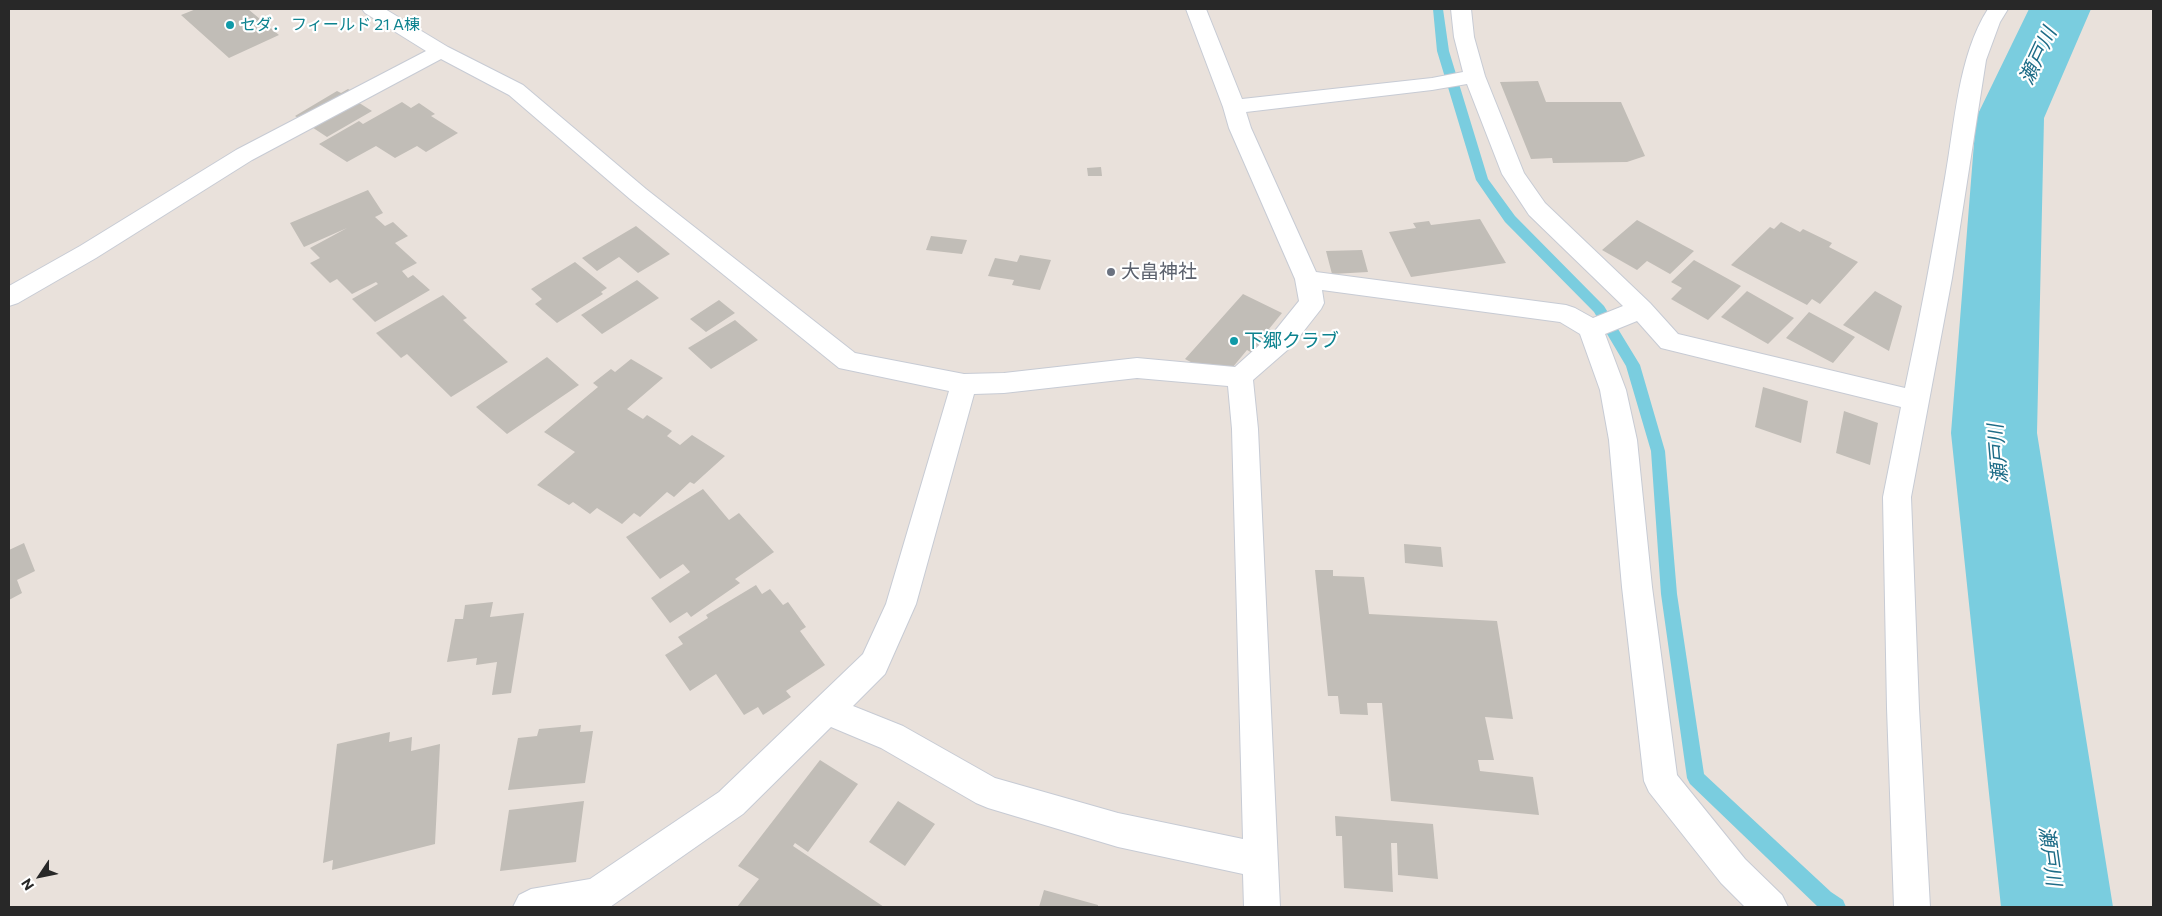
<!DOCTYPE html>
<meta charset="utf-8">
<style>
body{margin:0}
#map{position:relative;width:2162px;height:916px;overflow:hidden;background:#e9e1db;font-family:Commissioner,sans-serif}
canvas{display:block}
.frame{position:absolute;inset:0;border:10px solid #282828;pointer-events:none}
.north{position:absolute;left:15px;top:851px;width:50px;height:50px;-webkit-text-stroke:4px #fff;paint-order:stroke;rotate:236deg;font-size:14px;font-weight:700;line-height:20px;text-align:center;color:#282828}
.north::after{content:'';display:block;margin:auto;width:18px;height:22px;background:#282828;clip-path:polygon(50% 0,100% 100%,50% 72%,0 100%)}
</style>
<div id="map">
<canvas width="2162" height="916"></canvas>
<div class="frame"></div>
<div class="north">N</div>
</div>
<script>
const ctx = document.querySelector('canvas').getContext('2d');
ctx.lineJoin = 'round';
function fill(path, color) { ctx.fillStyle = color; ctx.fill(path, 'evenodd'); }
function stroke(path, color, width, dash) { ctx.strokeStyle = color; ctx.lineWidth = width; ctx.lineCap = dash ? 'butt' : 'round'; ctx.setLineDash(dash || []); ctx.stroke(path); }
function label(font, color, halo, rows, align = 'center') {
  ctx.font = font + ' Commissioner,"Noto Sans JP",sans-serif'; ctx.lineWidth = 4.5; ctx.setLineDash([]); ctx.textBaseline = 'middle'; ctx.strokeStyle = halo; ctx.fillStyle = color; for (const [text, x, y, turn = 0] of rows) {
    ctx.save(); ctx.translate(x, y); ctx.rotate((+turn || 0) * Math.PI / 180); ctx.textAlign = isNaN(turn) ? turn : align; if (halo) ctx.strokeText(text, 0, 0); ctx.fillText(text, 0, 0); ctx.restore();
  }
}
const stream = new Path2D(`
 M1433 9H1443L1449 51 1488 179 1515 216 1604 306 1640 365 1665 451 1677 594 1704 774 1831 892 1843 900 1846 907 1817 906 1690 784 1687 778 1661 594 1651 451 1626 366 1594 312 1505 222 1476 180 1437 51Z`);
const river = new Path2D(`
 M2029 9H2091L2044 118 2037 433 2113 907H2001L1951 433 1976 118Z`);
const building = new Path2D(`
 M196 9H248L279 35 229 58 181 15Z
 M1538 81 1546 102H1621L1645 156 1627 162 1553 163 1552 158 1531 159 1500 82Z
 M348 89 360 96 353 99 372 111 327 137 295 116 337 91 341 93Z
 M402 102 411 108 419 103 435 114 431 116 458 133 426 152 417 146 395 158 376 146 347 162 319 144 359 121 363 124Z
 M1101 167 1102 176H1088L1087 168Z
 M368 190 383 213 375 217 385 226 393 222 408 236 395 243 417 263 402 271 408 278 413 275 430 290 375 322 352 299 378 284 376 282 352 294 337 279 330 283 310 263 320 258 310 248 347 228 304 247 290 223Z
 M1480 219 1506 263 1411 277 1389 232 1416 228 1413 223 1429 221 1431 225Z
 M1637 220 1694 251 1670 274 1647 261 1637 270 1602 250Z
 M1781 222 1800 232 1803 229 1832 243 1829 247 1858 262 1820 304 1812 299 1807 305 1731 265 1770 227 1774 229Z
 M636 226 670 254 638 273 619 257 597 271 582 258Z
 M931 236 967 240 962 254 926 250Z
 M1362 250 1368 272 1332 274 1326 251Z
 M1020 255 1051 260 1040 290 1012 285 1014 280 988 276 995 258 1017 262Z
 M1694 260 1741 286 1708 320 1671 299 1682 288 1671 282Z
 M575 262 607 288 601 292 603 294 557 323 535 304 542 299 531 289Z
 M637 280 659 298 602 334 581 315Z
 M1747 291 1794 318 1768 344 1721 317Z
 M1875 291 1902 306 1889 351 1843 325Z
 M1243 294 1282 313 1269 329 1276 332 1256 355 1247 350 1223 379 1185 359Z
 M443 295 467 318 463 320 508 362 451 397 407 354 401 358 376 333Z
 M719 300 735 313 706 332 690 319Z
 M1809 312 1855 337 1833 363 1786 338Z
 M735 320 758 340 711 369 688 348Z
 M547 357 579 385 507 434 476 407Z
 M631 359 663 378 627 409 643 419 647 415 672 431 667 436 680 445 692 435 725 456 694 484 690 482 674 497 667 492 640 517 634 513 622 524 597 508 590 514 573 502 569 505 537 485 575 452 544 432 598 387 593 383 611 369 615 372Z
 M1763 387 1808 401 1801 443 1755 427Z
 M1844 411 1878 423 1870 465 1836 453Z
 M703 489 729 520 739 513 774 552 735 579 740 583 691 617 687 612 670 623 651 598 690 572 683 564 660 579 626 537Z
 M24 543 35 571 17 580 22 593 9 600V550Z
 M1404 544 1441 547 1443 567 1405 563Z
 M1315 570H1333V576L1364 577 1369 614 1497 621 1513 719 1485 717 1494 760H1478L1480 771 1533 777 1539 815 1391 801 1382 703H1367L1368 715 1340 714 1338 696H1328Z
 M756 585 762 594 770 589 783 605 788 602 806 627 800 631 825 665 786 691 791 697 763 715 758 707 744 715 716 674 690 691 665 655 683 644 678 637 708 618 706 615Z
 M493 602 490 617 524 613 511 693 492 695 497 662 476 665 477 658 447 662 455 619H463L465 605Z
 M581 725 580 732 593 731 585 783 508 790 518 738 537 736 539 729Z
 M390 732 389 742 412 737 411 751 440 744 435 844 332 870 333 860 323 863 337 744Z
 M820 760 858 784 808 852 795 843 793 846 884 907H737L759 879 738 866Z
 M584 801 576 862 500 871 509 810Z
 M898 801 935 824 905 866 869 842Z
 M1335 816 1433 824 1438 879 1398 875 1397 843H1391L1393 892 1344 888 1342 836H1336Z
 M1044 890 1098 905V907H1039Z`);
const minor = new Path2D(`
 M362 9H385L448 47 523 85 646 189 855 353 964 374 1004 373 1137 358 1235 367 1274 332 1299 301 1295 279 1229 128 1223 107 1186 9H1206L1242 99 1432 78 1463 72 1454 37 1451 9H1471L1474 37 1485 76 1524 173 1545 203 1650 303 1678 334 1905 388C1920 318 1933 248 1945 178 1955 123 1958 56 1988 9H2008L2000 22 1986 60 1952 278 1911 497 1919 708 1930 907H1894L1887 708 1883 497 1901 407 1661 348 1637 321 1605 334 1626 390 1637 440 1652 587 1677 775 1745 859 1782 895 1788 907H1745L1721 883 1649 792 1644 781 1622 587 1609 440 1600 390 1580 334 1560 322 1322 290 1324 303 1321 309 1292 346 1253 380 1258 429 1280 907H1244L1243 874 1118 847 988 808 976 803 881 748 831 727 743 814 610 907H513L519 895 531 889 590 879 719 792 863 654 886 604 949 391 839 368 630 199 509 95 441 59 252 160 96 258 18 303 9 306V286L80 246 236 150 426 51 365 13ZM1467 84 1502 174 1529 215 1623 306 1593 318 1575 308 1566 305 1316 272 1251 128 1246 112 1432 90ZM1137 378 1228 386 1232 429 1243 839 1118 813 995 778 903 726 853 706 885 674 916 604 974 394 1004 393Z`);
const markers = [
 [230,25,5,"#0f9aa8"],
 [1111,272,5,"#6b7280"],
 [1234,341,5,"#0f9aa8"]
];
const farCulturenames = [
 ["セダ． フィールド 21 A棟",240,25]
];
const worshipNames = [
 ["大畠神社",1121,272]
];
const cultureNames = [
 ["下郷クラブ",1244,341]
];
const waterNames = [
 ["瀬戸川",2038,56,-65],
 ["瀬戸川",1998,454,-95],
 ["瀬戸川",2050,856,82]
];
fill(stream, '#7acddf');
fill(river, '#7acddf');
fill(building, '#c1bdb7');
stroke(minor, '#c7cbd4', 2);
fill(minor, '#fff');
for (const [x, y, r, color] of markers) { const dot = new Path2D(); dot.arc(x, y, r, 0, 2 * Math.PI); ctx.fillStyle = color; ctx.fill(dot); stroke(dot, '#fff', 2); }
label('16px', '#0d838f', '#fff', farCulturenames, 'left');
label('19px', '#5b616d', '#fff', worshipNames, 'left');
label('19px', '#0d838f', '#fff', cultureNames, 'left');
label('italic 20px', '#1d6c87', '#fff', waterNames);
</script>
